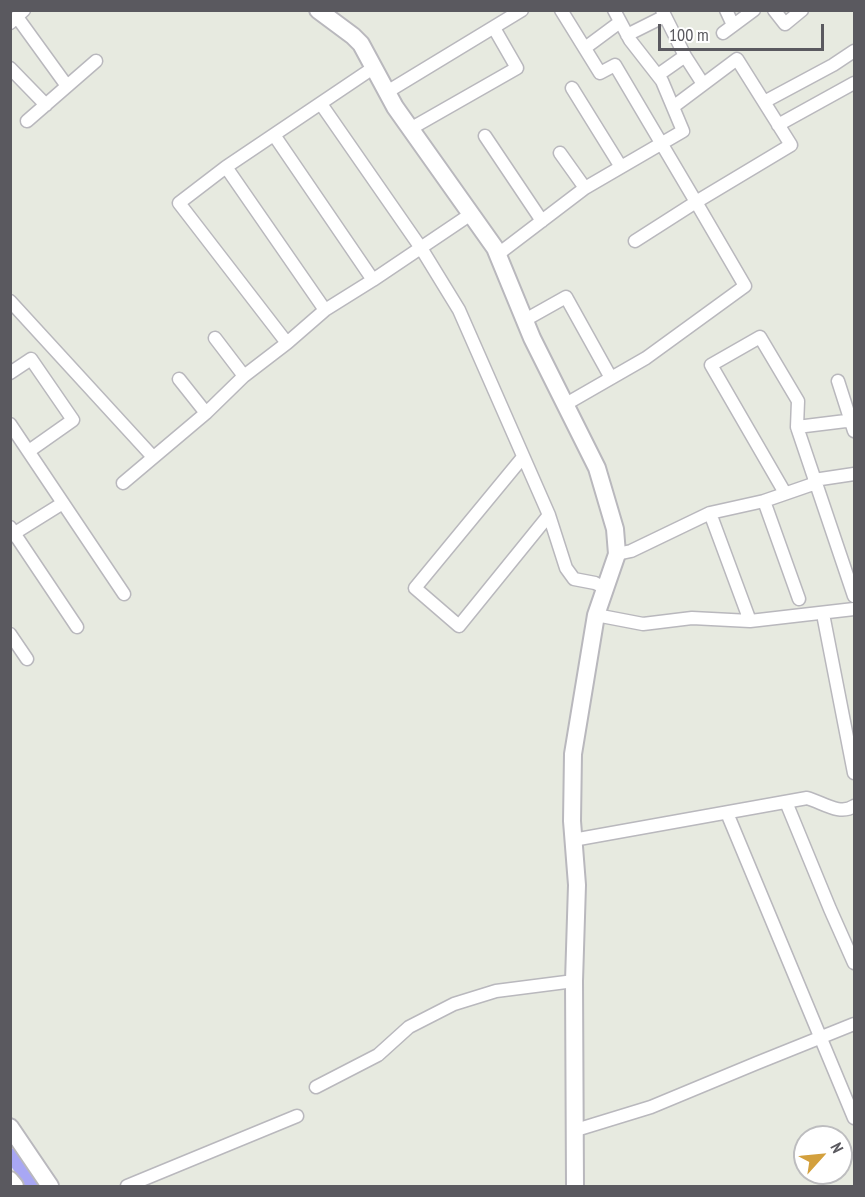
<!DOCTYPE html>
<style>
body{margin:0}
#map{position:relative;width:865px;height:1197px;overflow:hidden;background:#e7eae0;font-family:"PT Sans Narrow",sans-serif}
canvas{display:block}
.frame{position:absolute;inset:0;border:12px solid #5a595f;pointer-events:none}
.north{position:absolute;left:793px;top:1125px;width:60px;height:60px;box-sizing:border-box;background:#fff;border:2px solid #bdbdbf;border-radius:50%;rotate:63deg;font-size:16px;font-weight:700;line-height:24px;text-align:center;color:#5a595f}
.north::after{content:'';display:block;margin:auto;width:21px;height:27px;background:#d3a03d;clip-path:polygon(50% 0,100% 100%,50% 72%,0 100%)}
.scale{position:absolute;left:658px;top:24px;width:166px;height:27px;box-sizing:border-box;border:3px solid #5a595f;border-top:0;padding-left:8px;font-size:18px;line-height:21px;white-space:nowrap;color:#5a595f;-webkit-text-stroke:4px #fff;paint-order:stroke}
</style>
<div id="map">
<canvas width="865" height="1197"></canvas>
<div class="frame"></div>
<div class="north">N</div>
<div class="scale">100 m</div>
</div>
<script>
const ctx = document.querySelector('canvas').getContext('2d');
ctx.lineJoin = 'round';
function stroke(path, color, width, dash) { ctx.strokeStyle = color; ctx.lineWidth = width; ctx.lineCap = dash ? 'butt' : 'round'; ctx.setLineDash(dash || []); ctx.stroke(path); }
const canal = new Path2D(`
 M10 1154 32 1186`);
const minor = new Path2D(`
 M561 10 600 73 615 65 696 202 635 241
 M662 10 685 56
 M726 10 733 25
 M774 10 785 24 802 10
 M17 17 67 86
 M10 23 24 10
 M723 33 754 10
 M627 35 665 16
 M585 48 620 22
 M10 68 46 105
 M373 68 226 167 179 203 287 343 325 310 373 280 471 214
 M658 75 685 56 703 84
 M572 88 621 167
 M387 92 522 10
 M764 102 833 65 854 51
 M321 104 421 248 459 310 549 515 566 568 574 579 595 583 605 588
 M27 121 96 61
 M778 125 854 83
 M410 129 517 68 494 28
 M274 135 373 280
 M485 136 542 221
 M560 153 585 188
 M226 167 325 310
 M497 255 585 188 683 131 662 81 630 40 614 10
 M10 301 153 457
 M525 320 566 297 611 378
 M215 338 244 376
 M10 373 31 359 73 420 29 451
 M179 379 206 413 244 376 287 343
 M838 381 854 431
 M566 404 646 358 745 286 696 202 791 145 737 59 673 107
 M854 420 797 427 854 596
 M10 424 124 594
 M523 457 415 588 459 626 549 515
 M814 480 854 474
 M123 483 206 413
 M785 493 711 365 760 337 798 401 797 427
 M764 501 799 599
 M710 513 750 621
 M10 527 77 627
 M10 536 63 503
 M617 554 631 551 710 513 764 501 816 483
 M823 614 854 773
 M596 615 643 624 692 618 750 621 854 609
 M10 634 27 659
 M786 802 830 909 854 963
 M727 813 854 1118
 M573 840 807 798C822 802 840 816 854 806
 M316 1087 378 1055 409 1027 454 1004 496 991 574 981
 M576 1130 651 1107 757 1063 854 1024
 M127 1186 297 1116`);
const tertiary = new Path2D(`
 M318 10 353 36 361 44 395 107 495 248 532 338 597 468 615 529 617 554 596 615 573 754 572 821 577 885 574 981 575 1186
 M10 1127 50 1186
 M10 1180 15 1186`);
stroke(canal, '#a8a7f4', 12);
stroke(minor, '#b9b8bd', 15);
stroke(tertiary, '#b9b8bd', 20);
stroke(minor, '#fff', 12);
stroke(tertiary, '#fff', 16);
</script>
